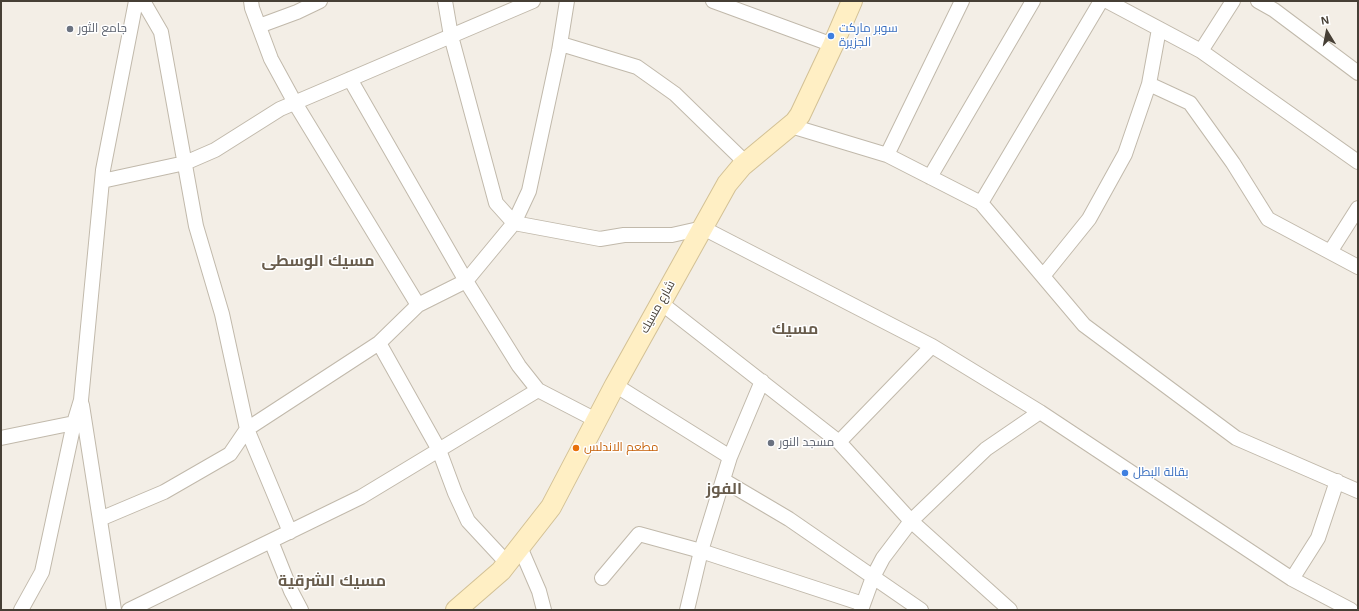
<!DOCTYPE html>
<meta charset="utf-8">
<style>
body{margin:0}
#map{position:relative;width:1359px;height:611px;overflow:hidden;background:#f3eee6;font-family:Arial,sans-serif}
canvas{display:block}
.frame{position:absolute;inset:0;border:2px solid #463f35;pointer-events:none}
.north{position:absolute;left:1307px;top:12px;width:40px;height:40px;-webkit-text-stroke:3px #fff;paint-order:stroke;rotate:350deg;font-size:11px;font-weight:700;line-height:16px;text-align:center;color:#463f35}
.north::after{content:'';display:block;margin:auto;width:14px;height:18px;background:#463f35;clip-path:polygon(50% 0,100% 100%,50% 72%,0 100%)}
</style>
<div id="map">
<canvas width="1359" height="611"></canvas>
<div class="frame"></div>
<div class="north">N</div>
</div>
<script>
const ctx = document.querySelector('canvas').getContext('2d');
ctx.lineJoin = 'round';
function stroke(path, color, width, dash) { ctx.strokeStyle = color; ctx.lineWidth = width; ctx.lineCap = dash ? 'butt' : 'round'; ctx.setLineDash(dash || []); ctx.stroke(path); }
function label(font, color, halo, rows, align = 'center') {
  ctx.font = font + ' Arial,Cairo,sans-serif'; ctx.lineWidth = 3; ctx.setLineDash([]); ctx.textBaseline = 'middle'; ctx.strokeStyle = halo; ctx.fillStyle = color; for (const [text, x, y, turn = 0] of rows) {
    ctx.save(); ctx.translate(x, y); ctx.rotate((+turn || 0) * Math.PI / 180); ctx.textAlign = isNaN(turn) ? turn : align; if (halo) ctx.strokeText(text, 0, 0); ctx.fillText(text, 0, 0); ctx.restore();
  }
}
const street = new Path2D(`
 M143 1 161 32 196 226 222 314 247 429 290 532
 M251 1 252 8 271 59 295 103 418 305
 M445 1 451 36 496 203 514 223 600 239 624 235H672L703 228 932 346 1040 412 1292 579 1351 610
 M713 1 833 45
 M1107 1 1201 51 1358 162
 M1258 1 1274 10 1358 73
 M259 26 297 12 320 1
 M561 44 637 67 675 94 746 163
 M1201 51 1233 1
 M350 79 466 281 519 366 538 390
 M1149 84 1190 103 1233 163 1268 219 1358 267
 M791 126 887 155 981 203 1084 325 1236 438 1358 491
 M887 155 962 1
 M930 177 1033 1
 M102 181 185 163 215 150 280 109 533 1
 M981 203 1101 1
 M1330 252 1358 208
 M1043 276 1089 219 1125 154 1149 84 1159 29
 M661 303 839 442 911 521 1010 610
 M379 343 439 450 455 493 468 521 507 563
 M615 385 730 457
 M82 405 114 610
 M1 438 74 423
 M839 442 932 346
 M723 480 789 519 921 610
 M100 519 164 492 230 454 247 429 379 343 418 305 466 281 514 223 529 191 559 51 567 1
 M271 541 291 591 301 610
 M520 547 539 591 544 610
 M602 578 639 534 701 551 863 604
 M1292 579 1318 538 1337 481
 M21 610 42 572 74 423 81 400 103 170 136 1
 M129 610 361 497 538 390 596 420
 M687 610 701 551 730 457 762 381
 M861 610 873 577 883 558 911 521 986 449 1040 412`);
const secondary = new Path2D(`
 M456 610 501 571 551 507 615 385 727 184 742 166 795 122 800 115 833 45 852 1`);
const markers = [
 [70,29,4,"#6b7280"],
 [831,36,4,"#3f7fe0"],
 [771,443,4,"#6b7280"],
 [576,448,4,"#e8710a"],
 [1125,473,4,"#3f7fe0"]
];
const worshipNames = [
 ["جامع الثور",78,29],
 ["مسجد النور",779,443]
];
const shopNames = [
 ["سوبر ماركت",839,29],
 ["الجزيرة",839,43],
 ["بقالة البطل",1133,473]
];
const streetNames = [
 ["شارع مسيك",658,307,-61]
];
const foodNames = [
 ["مطعم الاندلس",584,448]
];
const districtNames = [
 ["مسيك الوسطى",318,262],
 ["مسيك",795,330],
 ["الفوز",724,490],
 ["مسيك الشرقية",332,582]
];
stroke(street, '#c1b9ab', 16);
stroke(secondary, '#d3c195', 22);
stroke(street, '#fff', 14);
stroke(secondary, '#ffefc4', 20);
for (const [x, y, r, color] of markers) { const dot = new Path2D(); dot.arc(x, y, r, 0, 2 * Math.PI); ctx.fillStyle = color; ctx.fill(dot); stroke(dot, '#fff', 1.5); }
label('12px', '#5b616d', '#fff', worshipNames, 'left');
label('12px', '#366cbe', '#fff', shopNames, 'left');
label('12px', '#463f35', '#fff', streetNames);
label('12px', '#c56008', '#fff', foodNames, 'left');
label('bold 16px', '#685c4c', '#fff', districtNames);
</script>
